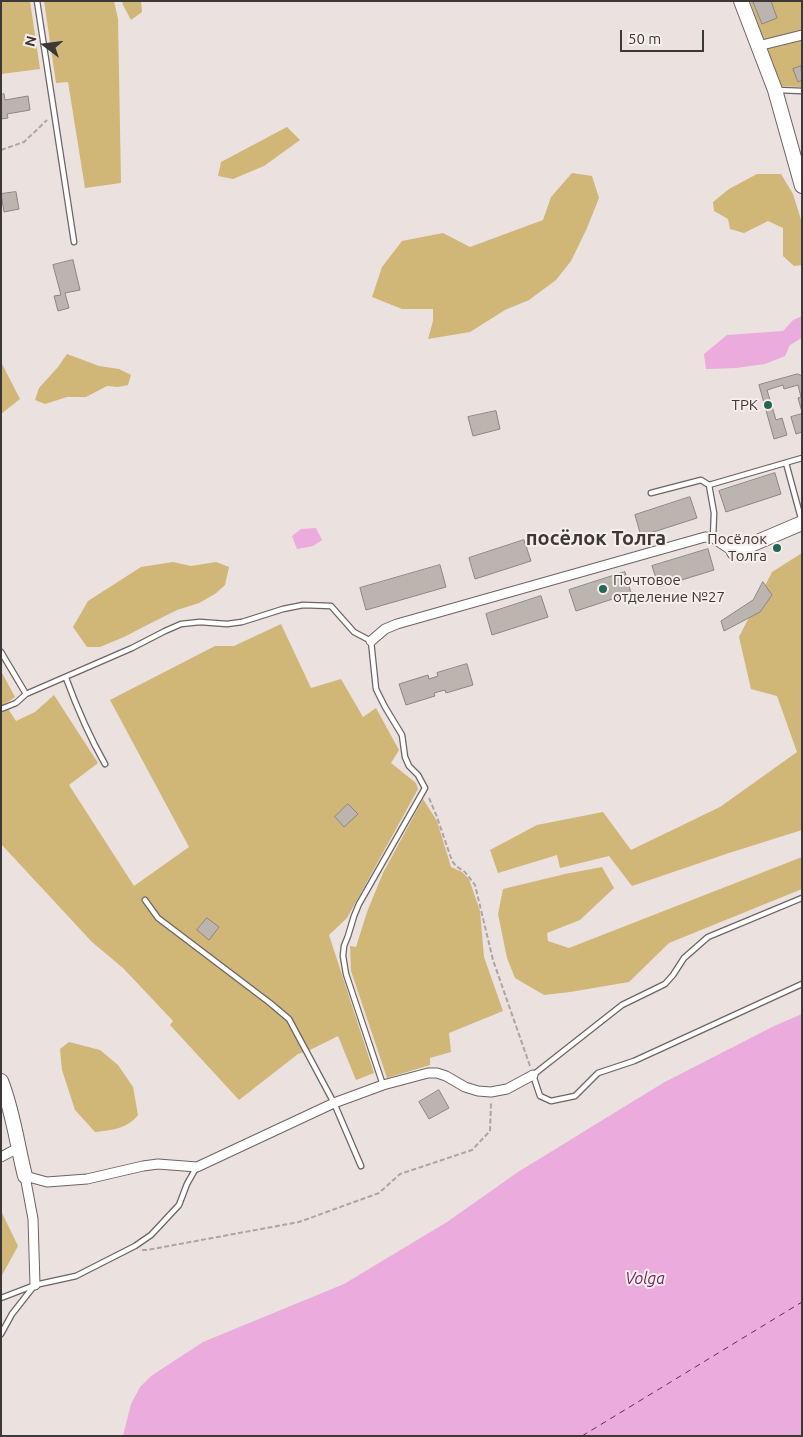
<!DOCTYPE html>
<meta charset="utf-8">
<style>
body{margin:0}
#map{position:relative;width:803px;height:1437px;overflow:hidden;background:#ebe1df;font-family:Ubuntu,sans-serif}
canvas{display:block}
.frame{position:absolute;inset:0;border:2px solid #3c3837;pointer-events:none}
.north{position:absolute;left:20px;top:20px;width:50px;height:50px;-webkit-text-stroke:4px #f8eeec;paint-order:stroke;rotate:285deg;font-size:14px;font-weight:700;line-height:20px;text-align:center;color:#3c3837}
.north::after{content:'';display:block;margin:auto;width:18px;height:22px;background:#3c3837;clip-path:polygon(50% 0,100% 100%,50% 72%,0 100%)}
.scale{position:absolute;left:620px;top:30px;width:84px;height:22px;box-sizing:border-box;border:2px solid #3c3837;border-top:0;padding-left:6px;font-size:15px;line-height:18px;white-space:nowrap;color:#3c3837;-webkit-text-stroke:4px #f8eeec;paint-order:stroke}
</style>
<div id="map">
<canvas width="803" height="1437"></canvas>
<div class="frame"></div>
<div class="north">N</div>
<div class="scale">50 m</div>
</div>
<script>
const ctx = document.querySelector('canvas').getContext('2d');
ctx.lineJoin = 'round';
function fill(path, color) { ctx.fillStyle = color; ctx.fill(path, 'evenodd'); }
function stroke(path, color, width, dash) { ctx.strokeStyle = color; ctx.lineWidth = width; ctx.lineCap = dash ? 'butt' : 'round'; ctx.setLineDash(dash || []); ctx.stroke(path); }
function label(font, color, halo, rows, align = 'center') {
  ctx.font = font + ' Ubuntu,sans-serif'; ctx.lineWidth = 4; ctx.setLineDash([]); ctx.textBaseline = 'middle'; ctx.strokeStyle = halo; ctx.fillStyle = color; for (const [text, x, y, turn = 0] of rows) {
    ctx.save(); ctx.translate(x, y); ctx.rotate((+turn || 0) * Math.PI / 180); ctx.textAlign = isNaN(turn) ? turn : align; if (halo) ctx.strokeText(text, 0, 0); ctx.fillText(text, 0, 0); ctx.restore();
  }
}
const green = new Path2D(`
 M1 1H30L40 69 1 74Z
 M44 1H114L118 19 121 183 85 188 68 82 56 83Z
 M122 1H141L142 12 131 20 123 5Z
 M750 1H802V87L780 86Z
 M287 127 300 140 264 166 233 179 218 176 221 162Z
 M572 173 592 176 599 198 587 228 571 261 556 280 529 300 505 310 470 332 428 339 433 321V309H402L372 297 382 267 402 241 443 233 470 247 543 220 551 197Z
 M757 174H781L793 194 802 223V265L794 266 783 256V228L768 221 744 233 730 229 728 219 714 211 713 202 729 189Z
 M67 354 99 366 119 369 131 375 128 385 118 387 107 386 86 397H67L45 404 35 400 39 388 58 367Z
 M1 362 20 399 1 414Z
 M802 553V830L729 853 632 886 609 856 560 868 557 855 498 873 490 850 537 825 603 812 631 850 720 807 797 752 777 696 751 689 739 637 772 572Z
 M173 562 191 566 216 562 229 567 225 585 215 594 199 603 177 610 155 621 124 637 100 647H87L73 627 88 601 141 567Z
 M281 624 311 688 341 679 363 717 376 708 399 750 391 763 416 783 418 789 347 918 329 935 374 1073 356 1080 338 1036 310 1050 298 1054 239 1100 170 1025 173 1021 123 968 92 942 1 844V671L15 697 5 704 16 721 35 712 54 695 98 763 69 785 134 886 189 847 110 700 215 646H234Z
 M423 799 437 821 451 867 462 872 469 879 480 911 484 957 503 1011 449 1033 451 1052 430 1058V1065L387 1078 351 971 350 946 356 947 367 912 383 873Z
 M802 857V889L669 943 629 982 570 992 544 995 515 978 507 958 498 914 503 889 565 874 602 867 614 888 580 920 547 933 548 941 569 948Z
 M69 1042 100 1050 118 1065 133 1087 138 1115C127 1129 112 1130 95 1132L75 1110 62 1070 60 1049Z
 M1 1211 18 1246 1 1277Z`);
const water = new Path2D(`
 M802 316V338L790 345 785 356 765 364 736 368 706 369 704 354 727 335 783 331 793 320Z
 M316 528 322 540 313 546 297 549 292 536 301 529Z
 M802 1014V1436H123L131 1404 140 1387 151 1376 203 1342 344 1284 447 1222 518 1172 663 1083 774 1026Z`);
const ferry = new Path2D(`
 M582 1436 802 1302`);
const building = new Path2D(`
 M755 1H771L777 18 762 24 753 2Z
 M801 66 802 80 798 82 793 69Z
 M4 94 5 100 28 96 30 110 7 114 8 118 1 119V95Z
 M16 192 19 209 4 212 1 194Z
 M73 260 80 290 65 293 69 308 58 311 54 296 61 295 53 265Z
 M798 374 802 376V412L798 398 801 397 798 385 784 389 783 385 767 390 776 420 782 418 787 435 774 439 759 385Z
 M496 411 500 429 473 436 468 417Z
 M802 414V432L796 434 791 417Z
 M775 473 781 494 726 512 719 491Z
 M690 497 697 518 641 536 635 515Z
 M524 540 531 561 475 579 469 558Z
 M708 549 714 570 659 587 652 566Z
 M440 565 446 587 366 610 360 588Z
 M625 572 631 593 576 611 569 590Z
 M763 582 772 595 760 612 724 631 721 621 753 600Z
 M541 596 548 617 492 635 486 614Z
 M467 664 473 685 446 693 445 690 434 693 435 696 406 705 399 684 428 675 429 679 438 676 437 673Z
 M348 804 358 814 344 827 335 817Z
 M207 918 219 927 209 940 197 930Z
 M439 1090 449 1108 429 1119 419 1102Z`);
const path = new Path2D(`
 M1 150 24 142 47 120
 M429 798 437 817 452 861 456 866 465 872 475 885 493 960 530 1066
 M142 1250H147L299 1222 379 1193 400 1174 472 1150 490 1131 491 1103`);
const lane = new Path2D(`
 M37 1 74 242
 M778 90 802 91
 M786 463 802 522
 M709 485 802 458
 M651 493 701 480 709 485 714 513 713 538
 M1 652 26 694
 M66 678C77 708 89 736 105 764
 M1 709 16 703 26 694 132 648 165 631 181 624 200 622 227 624 242 622 283 609 303 605 331 606 354 632 371 641 376 689 385 707 402 735 405 757 409 766 418 775 425 788 359 904 354 916 348 936 344 946 343 956 346 974 383 1085
 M802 898 708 937 684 958 673 975 665 984 622 1005 533 1075 540 1096 551 1101 575 1096 598 1073 634 1061 802 984
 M145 900 158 918 270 1003 289 1019 334 1103 361 1166
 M1 1298 35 1285 76 1276 135 1246 151 1235 179 1205 187 1184 196 1168
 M1 1334 12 1314 34 1286`);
const street = new Path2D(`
 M758 46 802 35
 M371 641 385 629 397 624 705 537 713 538 734 552
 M1 1157 18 1148
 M35 1285 33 1219 25 1176 47 1182 87 1179 143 1166 158 1164 197 1167 334 1103 383 1085 428 1073H437L446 1076 465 1087 478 1091 491 1092 507 1089 533 1075`);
const secondary = new Path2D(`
 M741 1 775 90 802 186
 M734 552 802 523
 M1 1081C13 1111 17 1144 25 1176`);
const markers = [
 [768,405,5,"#256756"],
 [777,548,5,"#256756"],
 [603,589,5,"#256756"]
];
const poiNames = [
 ["ТРК",758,405],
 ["Посёлок",767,539],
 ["Толга",767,556],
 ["Почтовое",613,580,"left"],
 ["отделение №27",613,597,"left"]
];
const waterNames = [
 ["Volga",645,1279]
];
const districtNames = [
 ["посёлок Толга",596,538]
];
fill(green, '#d0b677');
fill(water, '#ebabdd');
stroke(ferry, '#6e2563', 1, [6, 5]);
fill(building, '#bcb5af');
stroke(building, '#8d8681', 1);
stroke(lane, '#6d6463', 7);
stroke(street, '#6d6463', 11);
stroke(secondary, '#6d6463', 16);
stroke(path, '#ada5a4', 2, [5, 2.5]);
stroke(lane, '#fff', 4.5);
stroke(street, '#fff', 9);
stroke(secondary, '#fff', 14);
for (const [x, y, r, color] of markers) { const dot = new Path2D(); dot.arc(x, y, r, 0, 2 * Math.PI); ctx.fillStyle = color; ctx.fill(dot); stroke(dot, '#f8eeec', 2); }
label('15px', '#3c3837', '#f8eeec', poiNames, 'right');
label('italic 16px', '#6e2563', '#f8eeec', waterNames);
label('bold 20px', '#3c3837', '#f8eeec', districtNames);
</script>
